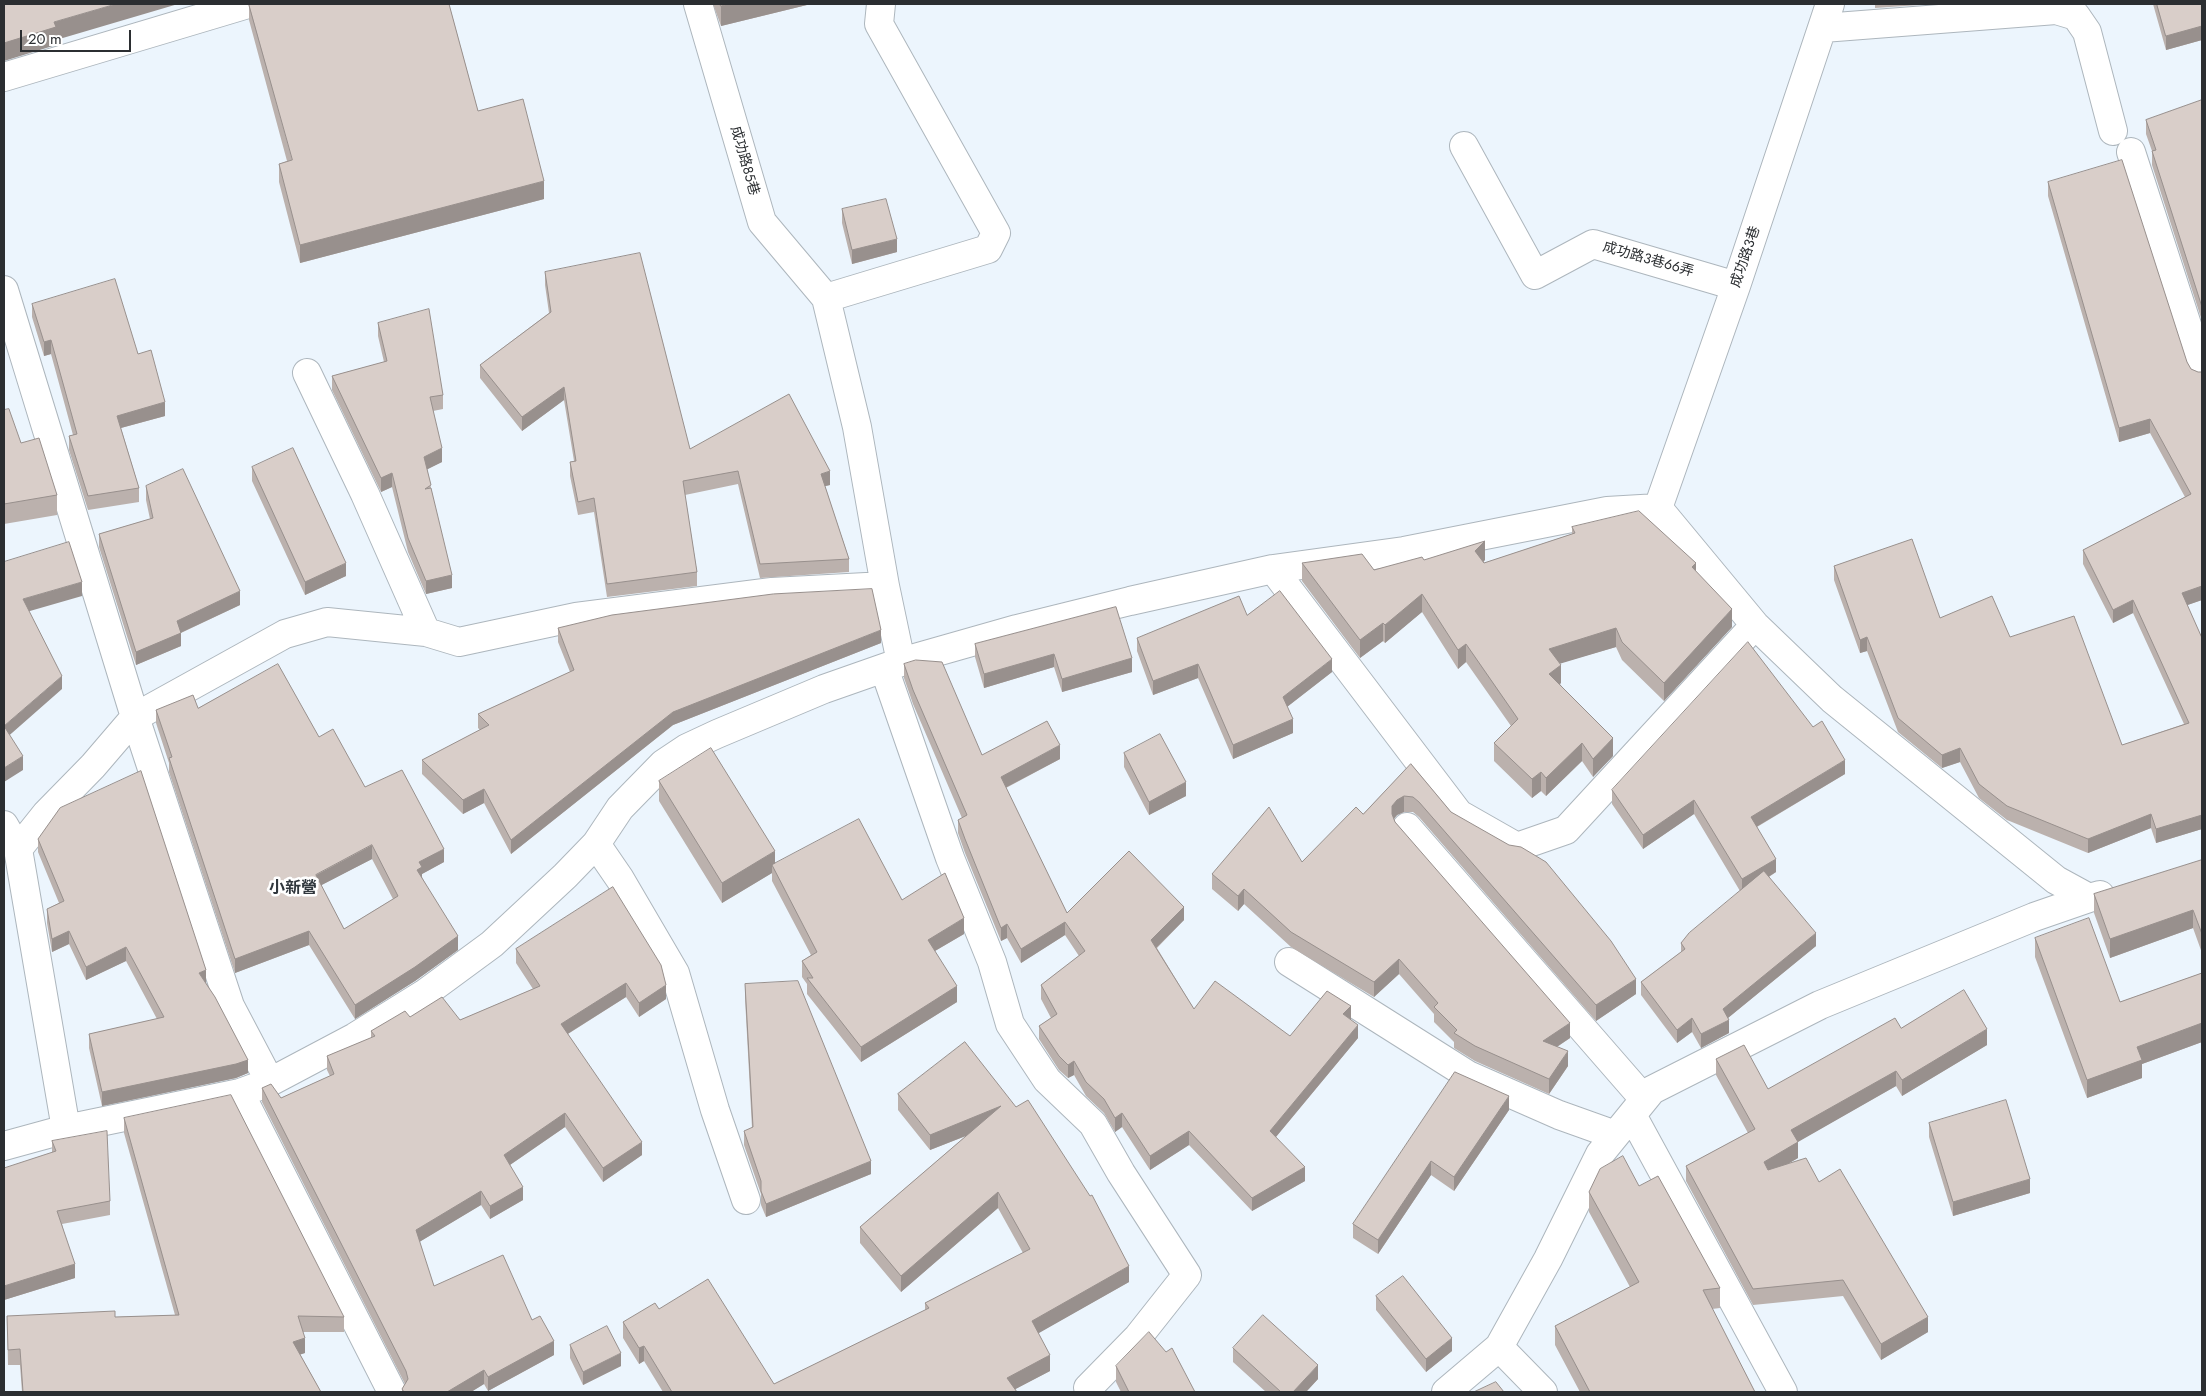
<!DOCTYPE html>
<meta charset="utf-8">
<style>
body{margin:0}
#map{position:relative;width:2206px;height:1396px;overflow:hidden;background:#ecf5fd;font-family:Jost,sans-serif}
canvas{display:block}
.frame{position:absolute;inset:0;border:5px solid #2b2e31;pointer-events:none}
.scale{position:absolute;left:20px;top:30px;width:111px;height:22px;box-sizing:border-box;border:2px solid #2b2e31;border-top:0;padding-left:6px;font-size:15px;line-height:18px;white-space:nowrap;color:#2b2e31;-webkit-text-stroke:4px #fff;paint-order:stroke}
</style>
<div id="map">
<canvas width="2206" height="1396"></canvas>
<div class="frame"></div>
<div class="scale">20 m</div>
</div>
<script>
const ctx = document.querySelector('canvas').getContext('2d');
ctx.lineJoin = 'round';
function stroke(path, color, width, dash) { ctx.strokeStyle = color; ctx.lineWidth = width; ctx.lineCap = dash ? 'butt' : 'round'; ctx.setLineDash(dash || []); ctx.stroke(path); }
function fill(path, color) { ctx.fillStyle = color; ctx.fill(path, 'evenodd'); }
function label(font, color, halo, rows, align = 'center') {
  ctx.font = font + ' Jost,"Noto Sans TC",sans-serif'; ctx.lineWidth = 5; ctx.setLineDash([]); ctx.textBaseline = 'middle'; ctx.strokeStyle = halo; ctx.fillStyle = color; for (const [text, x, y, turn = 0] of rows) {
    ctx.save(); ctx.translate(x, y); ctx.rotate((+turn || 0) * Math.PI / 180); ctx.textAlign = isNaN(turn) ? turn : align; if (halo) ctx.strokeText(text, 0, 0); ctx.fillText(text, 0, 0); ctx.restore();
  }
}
const minor = new Path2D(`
 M698 4 762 222 826 298
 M881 4 879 24 996 233 988 249 826 298 857 427 885 586
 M1823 28 2056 10 2076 16 2087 32 2113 131
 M4 77 248 4
 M1464 146 1535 275 1593 244 1736 286
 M2131 152 2202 371
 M4 290 135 717 93 766 46 814 18 849 66 1129
 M307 373 365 494 426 632
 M1658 508 1755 625 1832 699 2056 880 2089 898 2100 895
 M1658 508 1736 286 1830 4
 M1273 569 1459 814 1517 847 1566 830 1755 625
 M884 668 950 858 992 962 1010 1024 1047 1080 1093 1124 1121 1173 1187 1275 1138 1337 1088 1388 1091 1392
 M4 825 18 849
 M1407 827 1644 1099
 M596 844 620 879 675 973 715 1110 746 1200
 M1289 962 1468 1075 1559 1115 1615 1135
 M270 1082 230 1006 135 717 285 634 327 622 426 632 459 642 576 617 772 592 885 586 901 662
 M240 1093 392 1392
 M1632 1115 1783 1392
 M4 1146 66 1129 240 1093 270 1082 355 1037 424 994 492 944 565 876 596 844 620 808 663 764 687 748 717 734 824 689 901 662 1017 629 1130 601 1273 569 1404 551 1607 511 1658 508
 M1499 1347 1543 1392
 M1446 1392 1499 1347 1548 1259 1600 1154 1652 1090 1820 1005 2034 917 2089 898`);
const wall = new Path2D(`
 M249 4H449L478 111 544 199 300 263 279 182V164L287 161 249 20Z
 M713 4H811L721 26Z
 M1875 4H1934L1875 8Z
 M2153 4H2202V40L2166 50Z
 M2202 100V321L2152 165V151L2146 134V120Z
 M2048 182 2187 362 2191 369 2198 372 2202 600 2187 605 2202 638V829L2156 843 2151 828 2088 853 2007 820 1979 798 1960 762 1942 768 1898 732 1867 651 1860 653 1834 580V566L1940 618 2010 637 2122 745 2184 724 2133 613 2113 623 2083 564V550L2185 497 2150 433 2119 442 2048 196Z
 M842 209 897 252 852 264 842 223Z
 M545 272 690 449 830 485 825 486 849 559V572L760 578 738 484 685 495 697 572V586L607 597 594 512 578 515 570 476V462L574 461 564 400 522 431 480 378V365L549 313 545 285Z
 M32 304 138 354 165 416 121 428 139 488V502L88 510 69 450V436L73 435 51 354 44 356 32 317Z
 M378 323 443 395V409L433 411 442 462 427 469 452 588 426 594 408 552 392 487 381 492 332 390V376L384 362 378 336Z
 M4 410 21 443 57 495V515L4 524Z
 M252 467 346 576 305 595 252 481Z
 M146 486 240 605 181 633V646L136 665 99 547V534L150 519 146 500Z
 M1572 527 1696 572 1732 627 1664 701 1622 660 1616 647 1560 663 1561 683 1560 684 1613 756 1593 777 1582 761 1546 796 1541 791 1532 798 1494 761V743L1511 726 1466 662 1458 669 1422 612 1385 643 1383 641 1360 658 1302 581V563L1374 570 1424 560H1485L1484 561V563L1572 534Z
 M1116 607 1132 672 1062 692 1054 667 984 688 975 657V644Z
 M558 628 881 643 673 725 511 854 484 803 463 814 422 774V760L480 730 478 728V714L570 672 558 642Z
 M1137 638 1332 672 1287 707 1293 733 1233 759 1198 678 1153 695 1137 651Z
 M904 664 982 755 1060 759 1006 788 1067 913 1184 920 1157 948 1194 1009 1290 1036 1351 1020 1358 1038 1276 1137 1305 1181 1252 1211 1189 1145 1150 1170 1122 1127 1115 1132 1104 1113 1086 1096 1074 1075 1068 1078 1059 1070 1039 1039V1026L1051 1018 1041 999V985L1079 956 1065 935 1021 963 1007 938 1001 941 965 853 958 833V820L962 818 913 704 904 678Z
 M198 708 319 737 365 787 444 862 422 874V877L458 950 415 981 355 1019 309 945 235 973 169 772V763L156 723V710ZM372 859 393 899 344 929 321 885Z
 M1124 753 1186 796 1149 815 1124 767Z
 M1411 764 1451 812 1636 994 1596 1021 1419 817 1413 812H1404L1397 815 1394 819 1395 822 1570 1038 1557 1047 1568 1066 1549 1094 1475 1061 1454 1048V1042L1434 1022V1014L1399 974 1374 997 1291 947 1244 904 1238 911 1212 889V874L1302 862 1363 814Z
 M1845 774 1757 827 1776 872 1769 877 1816 946 1728 1018 1729 1033 1701 1048 1692 1032 1677 1043 1641 995V982L1681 952V943L1740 891 1694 814 1643 849 1612 804V790Z
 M659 781 775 863 902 900 964 934 935 951 957 1002 861 1062 807 994V984L802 977V961L811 955 772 881V873L722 903 659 801Z
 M38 839 206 983 248 1073 236 1078 102 1106 89 1048V1034L157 1019 126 961 86 980 69 944 52 952 47 923V909L59 903 38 852Z
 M2202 860V953L2193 928 2110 958 2094 913V894Z
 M613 887 666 999 639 1017 626 997 568 1034 642 1155 603 1182 565 1127 510 1165 523 1200 490 1219 481 1205 419 1242 434 1286 532 1320 554 1355 488 1391 484 1384 471 1392H402V1389L405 1384 262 1102V1088L281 1098 330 1076 327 1070V1056L371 1038V1031L410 1017 460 1020 533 989 516 963V949Z
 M2035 938 2120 1002 2202 973V1042L2142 1064V1078L2087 1098 2035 957Z
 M745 984 871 1174 766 1217 761 1205V1194L744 1145V1131L752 1128 745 998Z
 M1901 1028 1987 1045 1902 1096 1896 1086 1797 1142 1798 1158 1787 1164 1819 1182 1928 1332 1881 1360 1843 1296 1753 1305 1686 1181V1166L1748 1133 1716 1075V1059L1768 1089Z
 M965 1042 1129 1282 1038 1333 1050 1371 1015 1389 1017 1392H663L644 1361 639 1364 623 1338V1322L659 1309 774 1384 925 1310V1303L1023 1253 998 1208 901 1292 860 1243V1227L966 1136 930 1150 898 1110V1094Z
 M1455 1072 1509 1110 1454 1191 1431 1175 1378 1254 1353 1238V1224Z
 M124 1118 344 1317V1332H303L305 1353 300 1354 321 1392H22L20 1365H8L7 1316 115 1317 175 1315 124 1133Z
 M1929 1123 2030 1193 1953 1216 1929 1137Z
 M52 1141 110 1201V1215L62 1224 75 1278 4 1300 52 1153Z
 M1589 1192 1720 1288V1308L1712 1309 1755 1392H1580L1555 1345V1326L1630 1287 1589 1212Z
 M1376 1296 1452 1351 1426 1372 1376 1310Z
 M570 1345 621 1366 583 1385 570 1358Z
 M1233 1348 1318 1379 1306 1392H1266L1233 1362Z
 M1116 1366 1195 1392H1121L1116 1382Z`);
const shadedWall = new Path2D(`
 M116 4H178L56 40V45L4 61V43L54 22Z
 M729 4H811L721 26V6Z
 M2202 26V40L2166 50V36Z
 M544 181V199L300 263V245Z
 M897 239V252L852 264V250Z
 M51 340V354L44 356V342Z
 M564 387V400L522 431V417Z
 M165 402V416L117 429V416Z
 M2150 419V433L2119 442V428Z
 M442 448V462L424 471V457Z
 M830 471V485L821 487V474Z
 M392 473V487L381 492V478Z
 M1485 541V560L1475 569V551Z
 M346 563V576L305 595V582Z
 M1696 563V581L1692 567Z
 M452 575V588L426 594V581Z
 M82 582V596L23 613V599Z
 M2202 586V600L2182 607V593Z
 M240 591V605L178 634 181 633V646L136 665V652L177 621Z
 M1422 594V612L1385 643V625Z
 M2133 600V613L2113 623V610Z
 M1732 609V627L1664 701V683Z
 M1383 623V641L1360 658V640Z
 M1616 628V647L1549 667V649Z
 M881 630V643L673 725 511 854V840L673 712Z
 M1867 637V651L1860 653V640Z
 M1466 644V662L1458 669V650Z
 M1054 654V667L984 688V674Z
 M1132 658V672L1062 692V679Z
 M1332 659V672L1283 710V697Z
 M1198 664V678L1153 695V681Z
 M1561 665V683L1549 692V674Z
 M62 676V689L4 740V726Z
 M1293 719V733L1233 759V745Z
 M1613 738V756L1593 777V759Z
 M1582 743V761L1546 796V778Z
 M1060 745V759L1001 790V777Z
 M1960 748V762L1942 768V755Z
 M23 756V770L4 782V768Z
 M1845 760V774L1751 830V817Z
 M1541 772V791L1532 798V779Z
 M1186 782V796L1149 815V802Z
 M484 789V803L463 814V800Z
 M1404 796V812L1397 815 1392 821V806L1397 800Z
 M1694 800V814L1643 849V835Z
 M2151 814V828L2088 853V839Z
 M2202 815V829L2156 843V829Z
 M372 845V859L316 888V875Z
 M444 849V862L422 874V881L417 870 419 862Z
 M775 851V871L772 865V873L722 903V883Z
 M1776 859V872L1742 893V879Z
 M1244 889V904L1238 911V896Z
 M1184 907V920L1151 953V940Z
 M2193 910V928L2110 958V939Z
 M964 918V934L928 955V940Z
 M1065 922V935L1021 963V949Z
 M1007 924V938L1001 941V928Z
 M69 931V944L52 952V939Z
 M309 931V945L235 973V959Z
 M1816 933V946L1723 1022V1009Z
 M458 936V950L415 981 355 1019V1005Z
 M126 947V961L86 980V967Z
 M1399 959V974L1374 997V982Z
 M206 970V984L199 973Z
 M1636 979V994L1596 1021V1005Z
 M626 983V997L561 1038V1024Z
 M666 985V999L639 1017V1003Z
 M957 986V1002L861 1062V1047Z
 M1351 1006V1020L1343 1014Z
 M1692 1018V1032L1677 1043V1030Z
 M1729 1020V1033L1701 1048V1034Z
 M1570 1023V1038L1543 1056V1041Z
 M2202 1023V1042L2142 1064V1078L2087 1098V1080L2137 1047Z
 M1358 1025V1038L1270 1144V1131Z
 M1987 1029V1045L1902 1096V1080Z
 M1568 1051V1066L1549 1094V1079Z
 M248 1060V1073L236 1078 102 1106V1092Z
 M1074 1061V1075L1068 1078V1065Z
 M1896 1071V1086L1791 1146V1130Z
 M1509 1096V1110L1454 1191V1177Z
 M1001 1106V1122L930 1150V1135Z
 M565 1113V1127L504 1169V1155Z
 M1122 1113V1127L1115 1132V1118Z
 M1189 1131V1145L1150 1170V1156Z
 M642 1142V1155L603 1182V1168Z
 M1798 1142V1158L1764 1178V1162Z
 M871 1161V1174L766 1217V1204Z
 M1431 1161V1175L1378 1254V1240Z
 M1305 1167V1181L1252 1211V1198Z
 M2030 1179V1193L1953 1216V1202Z
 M523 1187V1200L490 1219V1206Z
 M481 1191V1205L416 1244V1230Z
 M998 1192V1208L901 1292V1276Z
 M75 1264V1278L4 1300V1286Z
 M1129 1266V1282L1032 1337V1321Z
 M1928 1317V1332L1881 1360V1344Z
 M305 1338V1353L293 1357V1342Z
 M1452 1338V1351L1426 1372V1359Z
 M554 1341V1355L488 1391V1377Z
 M644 1346V1361L639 1364V1348Z
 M621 1353V1366L583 1385V1372Z
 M1050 1355V1371L1010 1392 1007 1378Z
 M1318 1365V1379L1306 1392H1293Z
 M484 1370V1384L471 1392H447Z`);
const building = new Path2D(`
 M4 4H116L54 22 56 27 4 43Z
 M249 4H449L478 111 523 99 544 181 300 245 279 164 292 160Z
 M720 4H729L721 6Z
 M2157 4H2202V26L2166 36Z
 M2202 100V307L2152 151 2156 150 2146 120Z
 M2122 160 2187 362 2191 369 2198 372H2202V586L2182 593 2202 638V815L2156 829 2151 814 2088 839 2007 806 1979 784 1960 748 1942 755 1898 718 1867 637 1860 640 1834 566 1912 539 1940 618 1992 596 2010 637 2074 616 2122 745 2189 723 2133 600 2113 610 2083 550 2191 494 2150 419 2119 428 2048 182Z
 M886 199 897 239 852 250 842 209Z
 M640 253 690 449 789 394 830 471 821 474 849 559 760 564 738 471 683 481 697 572 607 584 594 498 578 502 570 462 576 461 564 387 522 417 480 365 551 312 545 272Z
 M115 279 138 354 151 350 165 402 117 416 139 488 88 496 69 436 77 434 51 340 44 342 32 304Z
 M429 309 443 395 430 397 442 448 424 457 431 485 425 489 431 488 452 575 426 581 408 538 392 473 381 478 332 376 387 361 378 323Z
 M9 409 21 443 39 438 57 495 4 504V410Z
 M293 448 346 563 305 582 252 467Z
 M183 469 240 591 177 621 181 633 136 652 99 534 153 518 146 486Z
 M1639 511 1696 563 1692 567 1732 609 1664 683 1622 642 1616 628 1549 649 1561 665 1549 674 1613 738 1593 759 1582 743 1546 778 1541 772 1532 779 1494 743 1518 719 1466 644 1458 650 1422 594 1385 625 1383 623 1360 640 1302 563 1362 554 1374 570 1422 557 1424 560 1485 541 1475 551 1484 563 1575 533 1572 527Z
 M69 542 82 582 23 599 62 676 4 726 23 756 4 768V562Z
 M872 589 881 630 673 712 511 840 484 789 463 800 422 760 489 725 478 714 574 670 558 628 612 615 773 594Z
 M1280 591 1332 659 1283 697 1293 719 1233 745 1198 664 1153 681 1137 638 1239 596 1247 615Z
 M1116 607 1132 658 1062 679 1054 654 984 674 975 644Z
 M1748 642 1813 727 1822 721 1845 760 1751 817 1776 859 1742 879 1694 800 1643 835 1612 790Z
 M916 660 942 662 982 755 1047 721 1060 745 1001 777 1067 913 1129 851 1184 907 1151 940 1194 1009 1215 981 1290 1036 1327 991 1351 1006 1343 1014 1358 1025 1270 1131 1305 1167 1252 1198 1189 1131 1150 1156 1122 1113 1115 1118 1104 1099 1086 1082 1074 1061 1068 1065 1059 1056 1039 1026 1057 1014 1041 985 1085 951 1065 922 1021 949 1007 924 1001 928 965 839 958 820 967 815 913 690 904 664Z
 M278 664 319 737 333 729 365 787 402 770 444 849 419 862 422 867 417 870 458 936 415 967 355 1005 309 931 235 959 169 758 172 757 156 710 193 695 198 708ZM372 845 398 896 344 929 316 875Z
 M1160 734 1186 782 1149 802 1124 753Z
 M711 748 775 851 722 883 659 781Z
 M1411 764 1451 812 1509 845 1521 847 1546 862 1611 941 1636 979 1596 1005 1419 802 1413 797 1404 796 1397 800 1392 806V814L1395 822 1570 1023 1543 1041 1568 1051 1549 1079 1475 1046 1454 1033 1457 1030 1434 1007 1438 1003 1399 959 1374 982 1291 932 1244 889 1238 896 1212 874 1269 807 1302 862 1356 807 1363 814Z
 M141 771 206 970 199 973 215 997 248 1060 236 1064 102 1092 89 1034 164 1017 126 947 86 967 69 931 52 939 47 909 64 901 38 839 60 808Z
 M859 819 902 900 945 873 964 918 928 940 957 986 861 1047 807 978H813L802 961 817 952 772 865Z
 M2202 860V934L2193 910 2110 939 2094 894Z
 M1764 871 1816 933 1723 1009 1729 1020 1701 1034 1692 1018 1677 1030 1641 982 1685 949 1681 943 1689 933Z
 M613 887 661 965 666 985 639 1003 626 983 561 1024 642 1142 603 1168 565 1113 504 1155 523 1187 490 1206 481 1191 416 1230 434 1286 503 1255 532 1320 540 1316 554 1341 488 1377 484 1370 447 1392H404L402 1389 408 1379 406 1371 262 1088 271 1084 281 1098 334 1074 327 1056 375 1036 371 1031 405 1011 410 1017 442 997 460 1020 540 986 516 949Z
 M2089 918 2120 1002 2202 973V1023L2137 1047 2142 1060 2087 1080 2035 938Z
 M798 981 871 1161 766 1204 761 1191V1181L744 1131 753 1127 745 984Z
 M1964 990 1987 1029 1902 1080 1896 1071 1791 1130 1798 1142 1764 1162 1768 1170 1806 1158 1819 1182 1840 1169 1928 1317 1881 1344 1843 1280 1753 1289 1686 1166 1755 1129 1716 1059 1744 1045 1768 1089 1895 1018 1901 1028Z
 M965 1042 1016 1107 1028 1100 1090 1196 1092 1195 1129 1266 1032 1321 1050 1355 1007 1378 1017 1392H672L644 1346 639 1348 623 1322 655 1303 659 1309 708 1279 774 1384 929 1308 925 1303 1030 1249 998 1192 901 1276 860 1227 1001 1106 930 1135 898 1094Z
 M1455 1072 1509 1096 1454 1177 1431 1161 1378 1240 1353 1224Z
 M231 1095 344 1317 298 1316 305 1338 293 1342 321 1392H23L20 1349 8 1350 7 1316 115 1311V1317L179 1315 124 1118Z
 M2006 1100 2030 1179 1953 1202 1929 1123Z
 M107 1131 110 1201 57 1211 75 1264 4 1286V1168L56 1151 52 1141Z
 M1623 1156 1639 1186 1658 1176 1720 1288 1703 1290 1755 1392H1590L1555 1326 1639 1282 1589 1192 1600 1169Z
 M1403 1276 1452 1338 1426 1359 1376 1296Z
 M1263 1315 1318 1365 1293 1392H1281L1233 1348Z
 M607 1326 621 1353 583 1372 570 1345Z
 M1149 1332 1166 1352 1172 1348 1195 1392H1129L1116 1366Z
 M1496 1382 1504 1392H1474Z`);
const streetNames = [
 ["成功路85巷",744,161,74],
 ["成功路3巷",1746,257,-71],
 ["成功路3巷66弄",1648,260,16]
];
const quarterNames = [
 ["小新營",293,889]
];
stroke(minor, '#adb6bd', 30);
stroke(minor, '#fff', 28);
fill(wall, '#bbb1ad');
fill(shadedWall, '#98908d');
fill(building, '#d9cec9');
stroke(building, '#98908d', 1);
label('14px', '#2b2e31', '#fff', streetNames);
label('bold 16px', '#30373d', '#fff', quarterNames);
</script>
